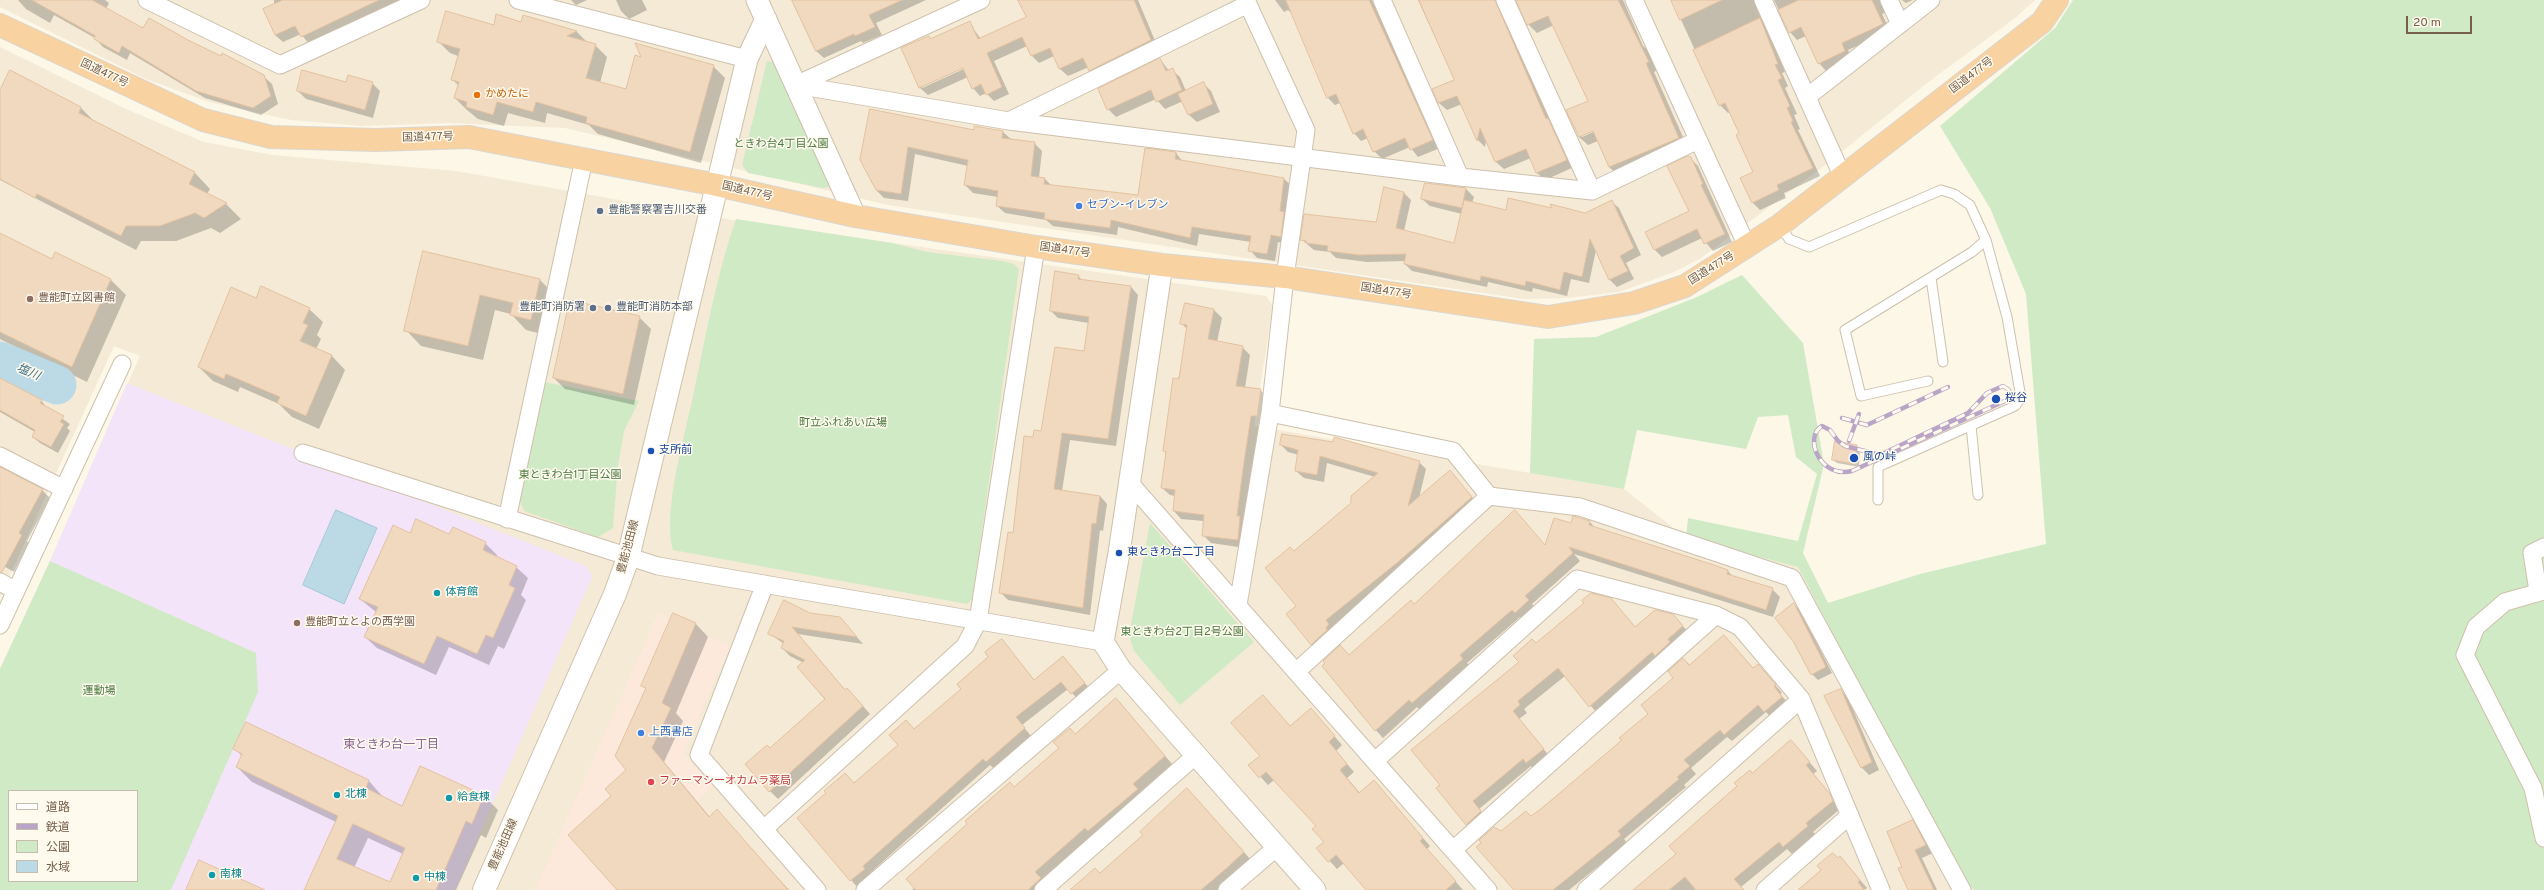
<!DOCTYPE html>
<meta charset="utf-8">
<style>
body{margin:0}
#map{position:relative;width:2544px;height:890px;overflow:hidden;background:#fcf7e7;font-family:Overpass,"Noto Sans JP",sans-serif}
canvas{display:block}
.legend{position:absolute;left:8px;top:790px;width:130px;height:92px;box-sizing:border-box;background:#fffaee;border:1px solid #c8bcad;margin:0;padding:5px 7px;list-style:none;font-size:12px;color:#76604b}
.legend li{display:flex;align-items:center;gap:8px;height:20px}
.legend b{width:20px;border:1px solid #c8bcad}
.scale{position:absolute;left:2406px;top:16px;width:66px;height:18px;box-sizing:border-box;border:2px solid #76604b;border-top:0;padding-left:5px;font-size:12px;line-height:14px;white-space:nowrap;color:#76604b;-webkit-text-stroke:3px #fffaee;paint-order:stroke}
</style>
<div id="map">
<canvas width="2544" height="890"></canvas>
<ul class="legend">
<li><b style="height:5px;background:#fff"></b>道路</li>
<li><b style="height:5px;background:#bba5c6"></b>鉄道</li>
<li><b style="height:11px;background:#d0eac5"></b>公園</li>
<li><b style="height:11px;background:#bbdae6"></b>水域</li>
</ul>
<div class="scale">20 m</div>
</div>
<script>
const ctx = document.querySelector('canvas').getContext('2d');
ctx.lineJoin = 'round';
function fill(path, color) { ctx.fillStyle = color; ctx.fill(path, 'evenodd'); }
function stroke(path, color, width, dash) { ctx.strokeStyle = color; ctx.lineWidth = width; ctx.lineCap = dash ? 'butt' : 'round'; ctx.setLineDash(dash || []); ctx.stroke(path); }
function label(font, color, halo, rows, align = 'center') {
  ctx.font = font + ' Overpass,"Noto Sans JP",sans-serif'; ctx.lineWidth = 3; ctx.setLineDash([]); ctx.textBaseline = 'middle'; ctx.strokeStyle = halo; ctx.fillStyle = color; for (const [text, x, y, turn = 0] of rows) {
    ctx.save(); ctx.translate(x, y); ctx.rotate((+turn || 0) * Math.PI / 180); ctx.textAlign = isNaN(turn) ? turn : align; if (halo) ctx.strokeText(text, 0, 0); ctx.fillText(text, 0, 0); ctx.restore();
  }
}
const residential = new Path2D(`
 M0 0H2035L2015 18 1927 83 1824 166 1701 258 1672 273 1619 292 1568 298 1524 299 888 205 565 128 449 123 362 126 291 120 209 102 146 79 0 7Z
 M0 47 126 109 204 142 272 155 456 171 738 221 1266 296 1273 306 1254 426 1624 489 1686 538 1798 567 1959 874 1974 890H0V669L50 561 140 356 114 346 0 597ZM9 791H137V881H9Z`);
const commercial = new Path2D(`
 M658 613 730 646 683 753 713 786 698 800 777 890H535Z`);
const education = new Path2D(`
 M127 383 586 566 592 577 455 890H0V669L50 561ZM9 791H137V881H9Z`);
const green = new Path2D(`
 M2073 0H2544V890H1974L1959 874 1798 567 1686 538 1688 518 1798 541 1817 474 1796 457 1788 415 1758 417 1746 449 1637 430 1624 489 1530 473 1534 339 1596 337 1697 297 1742 275 1803 343 1824 464 1803 553 1828 603 1920 574 2046 544 2026 294 1990 208 1940 126 2055 28Z
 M767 61 781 64 833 177 829 187 823 188 748 173 742 165Z
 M736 219 892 243 927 252 1002 261 1014 264 1019 269 976 573 972 599 967 604 673 550C662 512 685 436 693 396 706 336 716 276 736 219Z
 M544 382 639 401 624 431 618 465 613 528 598 537 524 511 518 497Z
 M1150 523 1254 642 1180 705 1134 651 1129 635Z
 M50 561 256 653 258 692 171 890H0V669ZM9 791H137V881H9Z`);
const water = new Path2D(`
 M336 510 377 528 344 604 303 585Z`);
const shadow = new Path2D(`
 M18 0H105L109 3 106 9 144 29 187 41 263 76 272 84 278 104 261 115 205 98 130 53 127 60 103 47 95 38 54 15 50 23 26 9Z
 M274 0H403L309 44 301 34 283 42 275 35Z
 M571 0H587L576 5Z
 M616 0H642L647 10 629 19 621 11Z
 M792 0H926L876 23 882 35 863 43 861 41 824 58 816 51Z
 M1019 0H1138L1158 48 1098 78 1089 67 1068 76 1060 69 1054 56 1039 63 1031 55 1027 46 994 61 1009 94 994 101 986 93 980 96 973 88 968 77 928 95 920 88 903 49 929 37 931 40 969 23 981 39 1027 18ZM967 65 968 67 922 88V86Z
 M1275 0H1372L1440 148 1418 157 1410 147 1382 159 1374 151 1368 138 1361 141 1354 133 1340 103 1335 105 1328 98 1294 15 1288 10 1284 12Z
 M1418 0H1488L1495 3 1503 11 1551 123 1555 127 1574 167 1545 180 1537 173 1531 158 1504 169 1496 162 1486 140 1485 147 1478 140 1462 104 1447 110 1439 103 1434 90 1455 80Z
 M1517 0H1623L1643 46 1649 51 1657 70 1654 72 1687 146 1618 175 1609 167 1598 141 1588 145 1579 137 1568 111 1590 101 1554 25 1537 33 1528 24ZM1597 128 1598 130 1582 137V135Z
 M1672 0H1766L1761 13 1785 72 1782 73 1788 86 1785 88 1797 114 1794 115 1800 129 1798 130 1820 176 1784 193 1786 198 1760 210 1753 203 1755 172 1740 134 1730 112 1728 113 1720 105Z
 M1774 0H1891L1887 12 1882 14 1890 31 1848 50 1852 59 1826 71 1819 63 1806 36 1797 40 1790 32Z
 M1902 0H1913L1906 3Z
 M524 16 577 32 588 43 595 45 607 57 600 83 627 90 713 66 725 78 701 163 598 134 589 125 547 113 545 123 508 113 504 126 478 119 467 110 455 98 459 86 452 79 458 56 450 53 439 42 494 26 522 23Z
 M1160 59 1169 71 1172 70 1180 77 1186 91 1203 83 1211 91 1220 112 1197 122 1189 115 1183 101 1165 109 1156 99 1116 117 1108 109Z
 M10 72 81 108 95 122 195 173 210 189 207 194 226 204 241 219 220 233 211 228 176 241H141L136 250 0 180V92Z
 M347 83H372L380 91 373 118 306 99 298 91Z
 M871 110 975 131 1003 132 1011 139 1034 143 1042 151 1039 178 1045 179 1052 186 1138 197 1146 149 1176 153 1183 162 1284 179 1292 186 1288 244 1278 242 1275 261 1257 258 1250 250 1251 242 1199 234 1197 246 1118 227 1117 235 1053 226 1046 220 1005 213 997 206 998 197 973 193 965 185 968 166 915 154 908 201 884 198 876 190Z
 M1690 158 1698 166 1732 242 1713 251 1702 238 1662 257 1655 250 1690 212Z
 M1385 188 1404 193 1411 200 1404 231 1455 244 1462 214 1430 206 1422 199 1466 189 1474 197 1472 203 1506 211 1553 210 1585 214 1611 201 1619 208 1641 255 1626 263 1634 279 1617 287 1610 280 1596 250 1589 283 1571 279 1567 296 1533 288 1532 292 1488 282 1487 287 1412 271 1405 264V261L1367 262 1336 258 1330 252 1314 250 1301 239 1376 224Z
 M0 235 52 260 56 253 111 280 126 295 87 382 0 339Z
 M424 252 540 280 555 295 546 335 526 330 511 314 495 310 483 360 421 346 406 330Z
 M1078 276 1083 281 1131 287 1138 295 1116 446 1070 440 1062 491 1100 496 1107 504 1103 531 1100 530 1090 615 1008 600 1000 592 1034 438 1042 432 1084 352 1089 323 1058 318 1051 311Z
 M257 300 309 309 323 322 317 335 321 339 316 349 332 356 345 370 319 429 292 417 279 404 240 387 238 392 213 381 199 367Z
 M1186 304 1214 310 1222 318 1217 342 1242 347 1250 355 1245 388 1260 390 1268 397 1265 424 1259 423 1245 522V548L1211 543 1203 535 1204 521 1181 519 1174 511 1176 496 1170 495 1162 488 1166 453 1164 451 1188 330 1181 323Z
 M639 317 651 329 634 405 565 389 554 378Z
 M0 379 41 400 47 408 70 424 67 428 70 431 58 453 40 443 33 437 35 432 0 412Z
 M1281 445 1419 462 1426 469 1419 498 1450 471 1478 504 1319 651 1311 644 1297 606 1294 552 1352 504 1375 477 1327 463 1324 482 1304 478 1296 471 1299 455 1288 452Z
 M1856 446 1860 450 1859 467 1837 463 1833 460Z
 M0 468 42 490 50 498 27 541 29 543 14 572 0 564Z
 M1576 518 1590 522 1595 528 1714 566 1728 571 1733 577 1772 589 1780 597 1773 617 1574 554 1580 561 1532 604 1536 608 1523 620 1520 617 1467 663 1470 667 1420 710 1417 707 1383 738 1354 706 1349 656 1414 605 1546 546 1571 525Z
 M411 534 450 536 485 543 497 555 496 557 516 567 528 578 521 595 526 600 504 649 498 646 489 665 449 647 436 675 377 648 365 637 376 612 360 599Z
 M1611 599 1636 628 1680 623 1690 634 1597 713 1565 676 1524 709 1527 713 1519 719 1550 757 1534 770 1531 766 1479 809 1488 819 1474 831 1437 788 1520 663 1536 644Z
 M1794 604 1800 610 1832 673 1818 680 1812 674Z
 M673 614 696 624 708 637 676 713 683 721 664 762 710 817 717 811 789 890H619L613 796 628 771 647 690 643 686Z
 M810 614 848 627 863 644 798 634 846 691 855 697 870 714 778 799 770 791V749L826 701 798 667 804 663 790 656 782 648 784 644 769 633Z
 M1724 636 1754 669 1758 665 1765 673 1782 693 1780 694 1789 704 1772 719 1766 712 1732 741 1727 737 1691 768 1696 774 1684 785 1686 787 1624 839 1627 843 1569 890H1515L1501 833 1531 817 1623 741 1649 714 1675 678 1683 659 1690 665Z
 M1002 640 1035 681 1063 658 1091 690 1079 700 1068 689 1022 725 1031 736 994 769 990 765 869 874 872 876 858 888 798 818 855 784 962 689Z
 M1841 690 1848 698 1879 770 1869 775 1861 767Z
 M1263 696 1290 726 1318 717 1342 745 1336 751 1354 772 1347 778 1360 793 1381 790 1430 846 1427 849 1463 890H1368L1344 863 1337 869 1318 848 1325 842 1317 826 1274 780 1268 785 1250 765 1261 756Z
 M1123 707 1172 764 1140 792 1144 797 1045 890H912L1014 788 1076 735Z
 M247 723 369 781 383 797 403 807 484 796 498 810 486 838 481 835 456 890H305L336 822 252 782 237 767 242 756 235 749ZM368 838 403 854 390 884 354 868Z
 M1798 749 1817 771 1813 774 1840 809 1813 832 1815 834 1792 854 1787 849 1741 887 1744 890H1635L1678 854 1753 774Z
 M1195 797 1251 860 1217 890H1071L1100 874Z
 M1913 822 1920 829 1933 853 1922 858 1937 890H1909L1904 867Z
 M1840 857 1867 888 1864 890H1798Z`);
const river = new Path2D(`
 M0 361 57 385`);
const building = new Path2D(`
 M32 0H92L143 28 149 18 188 40 221 56 222 53 264 75 271 96 253 108 196 91 122 46 119 53 94 39 95 36Z
 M283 0H379L301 37 295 26 275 35 263 9Z
 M792 0H902L869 15 875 27 855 36 854 34 816 51Z
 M1018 0H1134L1151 40 1089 71 1083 58 1059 69 1050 48 1031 56 1022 37 987 53 1002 87 986 95 981 84 972 89 963 68 919 88 901 48 929 36 930 39 970 21 978 39 1026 17Z
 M1286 0H1369L1433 140 1410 150 1405 138 1373 152 1363 129 1353 134 1336 94 1327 98Z
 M1419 0H1495L1546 119 1548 118 1567 160 1536 173 1526 149 1495 162 1480 128 1477 141 1457 96 1438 103 1432 89 1454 80Z
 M1516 0H1618L1649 62 1646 63 1679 138 1609 167 1593 131 1579 137 1566 110 1588 101 1548 16 1527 25Z
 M1671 0H1722L1680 20Z
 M1799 0H1872L1883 24 1842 43 1845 51 1818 64 1801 27 1789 33 1778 10Z
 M446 11 494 25 496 14 521 22 523 15 577 31 567 36 596 44 586 78 626 89 635 55 641 57 635 43 714 65 690 152 586 123 587 117 536 102 533 112 497 102 493 115 466 107 467 102 454 98 459 82 451 80 460 49 437 42Z
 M1760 18 1778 64 1775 65 1782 78 1778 80 1790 106 1787 108 1793 121 1791 122 1813 168 1777 185 1779 190 1752 203 1740 178 1753 172 1736 135 1739 133 1725 103 1719 106 1693 50Z
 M1160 58 1166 71 1173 68 1182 90 1156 102 1151 90 1107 110 1098 89Z
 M10 70 81 107 79 113 195 172 189 184 227 203 204 218 195 213 160 226H126L121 236 37 194 35 198 0 179V90Z
 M302 70 346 82 348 75 373 82 365 110 297 91Z
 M1204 82 1213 104 1188 115 1178 94Z
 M870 109 974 130V126L1003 131 1002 138 1035 142 1031 176 1045 178 1044 184 1138 195 1145 148 1176 152 1175 159 1284 178 1280 211 1284 212 1281 237 1271 235 1267 254 1248 251 1251 236 1192 227 1190 238 1111 220 1110 228 1044 219 1045 213 996 206 998 191 964 185 968 160 908 147 901 194 876 190 860 160Z
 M1688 156 1691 157 1703 184 1701 185 1725 234 1704 244 1697 229 1654 250 1645 232 1689 211 1667 166Z
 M1425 183 1466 188 1462 208 1421 199Z
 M1384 187 1404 192 1396 228 1454 243 1464 200 1506 210 1508 198 1552 208 1550 204 1585 213 1612 200 1634 248 1620 256 1628 271 1609 280 1590 239 1582 277 1564 272 1560 290 1526 281 1525 286 1481 276 1480 281 1404 264 1406 254 1359 255 1327 251 1328 246 1306 243V241L1300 240 1304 214 1376 222Z
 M0 233 52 259 55 252 111 279 72 367 0 332Z
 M423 251 540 279 531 320 510 315 513 303 480 295 468 346 404 331Z
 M1055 271 1079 275 1078 279 1131 286 1108 439 1062 433 1054 489 1100 496 1096 524 1092 523 1083 608 999 593 1008 532 1013 533 1024 436 1033 437 1034 430 1041 431 1055 347 1084 351 1089 317 1050 311Z
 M261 286 310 308 303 323 308 325 300 341 332 355 306 416 277 403 280 397 226 374 224 379 198 367 231 287 256 298Z
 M570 300 640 316 623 394 553 378Z
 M1185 303 1214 309 1208 339 1243 346 1236 386 1261 389 1257 416H1251L1243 469 1237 516H1240L1238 540 1202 536 1204 515 1173 511 1175 490 1161 488 1166 452 1163 451 1173 378 1179 379 1187 325 1180 324Z
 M0 378 42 400 40 403 64 416 60 422 64 424 51 447 32 437 35 430 0 410Z
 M1282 434 1333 442 1334 437 1420 461 1408 506 1450 470 1472 497 1398 562 1326 620 1329 624 1326 628 1327 630 1311 645 1286 614 1296 606 1265 568 1290 547 1294 551 1351 503V496L1378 473 1320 456 1317 475 1295 471 1298 450 1280 445Z
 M1835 441 1857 445 1855 464 1832 460Z
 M0 467 43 489 19 533 22 535 2 572H0Z
 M1515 510 1545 545 1554 518 1571 523 1573 516 1590 521 1589 525 1714 565 1728 570 1727 574 1773 588 1766 610 1569 547 1573 553 1525 596 1529 600 1515 613 1512 610 1460 655 1463 659 1412 703 1409 700 1375 731 1322 666 1325 663 1323 661 1340 645 1349 655 1411 600 1414 604Z
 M416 519 449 534 453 527 486 542 483 550 517 566 509 585 515 588 493 638 486 635 477 654 437 636 424 664 364 637 378 607 359 599 393 525 410 533Z
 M1591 593 1611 598 1635 627 1655 610 1673 614 1683 626 1668 639 1670 642 1655 656 1652 652 1589 707 1558 668 1518 701 1520 705 1513 711 1544 749 1526 763 1523 759 1473 801 1481 811 1466 825 1436 788 1440 785 1411 750 1519 662 1513 656 1532 639 1536 643 1584 603 1582 601Z
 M784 600 810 613 840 617 857 637 792 627 845 690 847 688 863 706 769 792 745 764 767 745 770 748 825 699 797 667 805 660 781 648 784 641 768 634Z
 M1794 603 1826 667 1811 675 1793 641 1775 618Z
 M673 613 696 623 662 703 671 708 652 748 709 817 717 809 788 890H617L568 835 611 796 605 789 626 770 615 756 646 688 641 686Z
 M1724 635 1753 668 1758 664 1776 685 1774 686 1782 697 1764 712 1758 705 1724 735 1720 730 1684 760 1690 766 1677 777 1679 779 1618 831 1621 835 1553 890H1514L1476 847 1481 843 1479 840 1494 827 1501 831 1526 811 1531 816 1541 809 1622 740 1619 738 1648 714 1641 705 1673 678 1668 671 1683 658 1689 665Z
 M1002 639 1034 680 1063 656 1085 683 1071 694 1061 682 1016 717 1025 728 986 762 983 759 863 866 865 869 850 881 797 818 826 793 824 791 845 773 854 783 898 745 889 735 906 720 914 729 961 689 957 684 988 657 985 652Z
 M1841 689 1872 762 1861 768 1824 696Z
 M1263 695 1290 726 1311 708 1335 736 1329 742 1347 764 1340 770 1359 793 1374 780 1423 838 1420 841 1456 881 1446 890H1366L1336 855 1328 862 1316 848 1324 842 1312 829 1316 826 1266 772 1259 778 1248 765 1260 756 1231 723Z
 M1116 698 1165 756 1133 784 1138 789 1088 831 1085 828 1035 872 1041 878 1028 890H916L906 879 967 824 965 821 1010 782 1014 787 1059 748 1053 742 1070 728 1075 734Z
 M246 722 369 780 366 788 402 806 420 766 484 795 472 824 466 821 436 890H304L338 816 236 767 242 754 233 749ZM353 824 405 848 390 882 337 859Z
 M1791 740 1810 762 1806 765 1830 794 1833 801 1806 823 1808 826 1783 847 1779 842 1734 879 1744 890H1696L1685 877 1669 890H1633L1676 854 1669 846 1737 786 1734 783 1750 770 1752 773Z
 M1187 788 1244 852 1228 867 1201 890H1070L1095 868 1100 873 1143 835 1140 832Z
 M1913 820 1926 845 1915 850 1934 890H1908L1898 868 1902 867 1887 832Z
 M1833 853 1838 858 1840 856 1860 880 1858 882 1864 890H1798L1821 870 1817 866Z
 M199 860 265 890H186Z`);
const service = new Path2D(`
 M1780 225 1789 239 1809 247 1941 190 1954 194 1970 205 1986 240 2007 317 2021 398 2015 406 1878 467V500
 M1931 278 1943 362
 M1928 381 1861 396 1845 330 1972 252 1986 240
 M1971 426 1978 495`);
const minor = new Path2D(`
 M147 0 280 65 421 0
 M518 0 747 59
 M1382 0 1460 177
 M1505 0 1592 191
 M1634 0 1747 246
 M1763 0 1842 175
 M1889 0 1900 24
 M796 85 1009 121 1460 177 1592 191 1698 140
 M796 85 981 0
 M1807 97 1931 0
 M1009 121 1248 4
 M1270 413 1453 451 1489 496 1296 672
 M303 453 658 566 1103 642
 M0 456 64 489
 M1129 482 1488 890
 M1489 496 1580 507 1792 578 1962 890
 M507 519 584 159
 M0 582 16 591
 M765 584 699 755 817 890
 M2538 591 2532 553 2544 547
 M2544 591 2505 602 2476 627 2465 655 2533 788 2544 838
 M1238 605 1270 413 1285 277 1306 130 1246 0
 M0 625 122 364
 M1375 761 1577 579 1716 615 1740 627 1801 699 1881 890
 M764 829 965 646 978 621 1036 247
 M1453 850 1716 615
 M865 890 1121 670
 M1043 890 1196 755
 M1227 890 1277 847
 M1586 890 1801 699
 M1765 890 1850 815`);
const tertiary = new Path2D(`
 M757 0 855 216
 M717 185 747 59 766 19
 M1162 265 1119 553 1103 642 1121 670 1315 890`);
const secondary = new Path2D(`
 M484 890 615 594 628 558 717 185`);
const trunk = new Path2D(`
 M0 25 203 120 271 137 376 140 469 137 717 185 855 216 1036 247 1162 265 1285 277 1548 317 1634 303 1685 286 1780 225 2042 22 2057 0`);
const rail = new Path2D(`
 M2003 386 2009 390 2010 395 2007 400 1852 471C1820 479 1803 437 1822 426L1830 430 1838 441 1845 446 1880 455 1968 413 1987 393Z
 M1842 418 1867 425 1948 387
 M1849 441 1859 414`);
const markers = [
 [477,95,4,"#e8710a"],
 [1079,206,4,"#3f7fe0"],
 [600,211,4,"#5c6f8a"],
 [30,299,4,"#8d6e63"],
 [593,308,4,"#5c6f8a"],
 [608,308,4,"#5c6f8a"],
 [1996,399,5,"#1a4fb4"],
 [651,451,4,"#1a4fb4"],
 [1854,458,5,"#1a4fb4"],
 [1119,553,4,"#1a4fb4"],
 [437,593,4,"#0f9aa8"],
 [297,623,4,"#8d6e63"],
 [641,733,4,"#3f7fe0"],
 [651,782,4,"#e0444e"],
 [337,795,4,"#0f9aa8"],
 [449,798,4,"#0f9aa8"],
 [212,875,4,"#0f9aa8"],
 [416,878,4,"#0f9aa8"]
];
const streetNames = [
 ["国道477号",104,74,25],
 ["国道477号",1972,76,-37],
 ["国道477号",428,138,-2],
 ["国道477号",747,192,13],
 ["国道477号",1065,251,8],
 ["国道477号",1712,269,-32],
 ["国道477号",1386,292,9],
 ["豊能池田線",629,547,-75],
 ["豊能池田線",504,845,-66]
];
const foodNames = [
 ["かめたに",485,95]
];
const parkNames = [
 ["ときわ台4丁目公園",781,145],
 ["町立ふれあい広場",843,424],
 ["東ときわ台1丁目公園",570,476],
 ["東ときわ台2丁目2号公園",1182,633],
 ["運動場",99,692]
];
const shopNames = [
 ["セブン-イレブン",1087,206],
 ["上西書店",649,733]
];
const serviceNames = [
 ["豊能警察署吉川交番",608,211],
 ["豊能町消防署",585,308,"right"],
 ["豊能町消防本部",616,308]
];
const educationNames = [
 ["豊能町立図書館",38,299],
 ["豊能町立とよの西学園",305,623]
];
const transitNames = [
 ["桜谷",2005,399],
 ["支所前",659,451],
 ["風の峠",1863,458],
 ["東ときわ台二丁目",1127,553]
];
const cultureNames = [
 ["体育館",445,593],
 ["北棟",345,795],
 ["給食棟",457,798],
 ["南棟",220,875],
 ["中棟",424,878]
];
const healthNames = [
 ["ファーマシーオカムラ薬局",659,782]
];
const waterNames = [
 ["塩川",28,373,23]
];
const neighbourhoodNames = [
 ["東ときわ台一丁目",391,746]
];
fill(residential, '#f4ead6');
fill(commercial, '#fce9db');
fill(education, '#f4e4f9');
fill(green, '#d0eac5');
fill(water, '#bbdae6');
stroke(water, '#a2c9d8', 1);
fill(shadow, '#0003');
stroke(river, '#bbdae6', 39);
fill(building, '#f1d9bf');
stroke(building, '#e4c2a0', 1);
stroke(service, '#cec0ad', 11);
stroke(minor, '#cec0ad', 19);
stroke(tertiary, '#cec0ad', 23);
stroke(secondary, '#d1c1aa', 24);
stroke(trunk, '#dbd6d0', 24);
stroke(service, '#fff', 9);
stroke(minor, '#fff', 17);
stroke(tertiary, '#fff', 21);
stroke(secondary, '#fff', 22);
stroke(trunk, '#f8d2a0', 22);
stroke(rail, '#bba5c6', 4.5);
stroke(rail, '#fffaee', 3, [9]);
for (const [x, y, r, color] of markers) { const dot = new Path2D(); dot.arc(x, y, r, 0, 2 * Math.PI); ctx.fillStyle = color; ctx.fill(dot); stroke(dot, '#fffaee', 1.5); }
label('11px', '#76604b', '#fffaee', streetNames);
label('11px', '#c56008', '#fffaee', foodNames, 'left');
label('11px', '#4d7b43', '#fffaee', parkNames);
label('11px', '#366cbe', '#fffaee', shopNames, 'left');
label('11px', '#4e5e75', '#fffaee', serviceNames, 'left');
label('11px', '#785e54', '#fffaee', educationNames, 'left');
label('11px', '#164399', '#fffaee', transitNames, 'left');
label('11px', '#0d838f', '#fffaee', cultureNames, 'left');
label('11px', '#be3a42', '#fffaee', healthNames, 'left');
label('italic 12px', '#457589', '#fffaee', waterNames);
label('12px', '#896392', '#fffaee', neighbourhoodNames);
</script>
